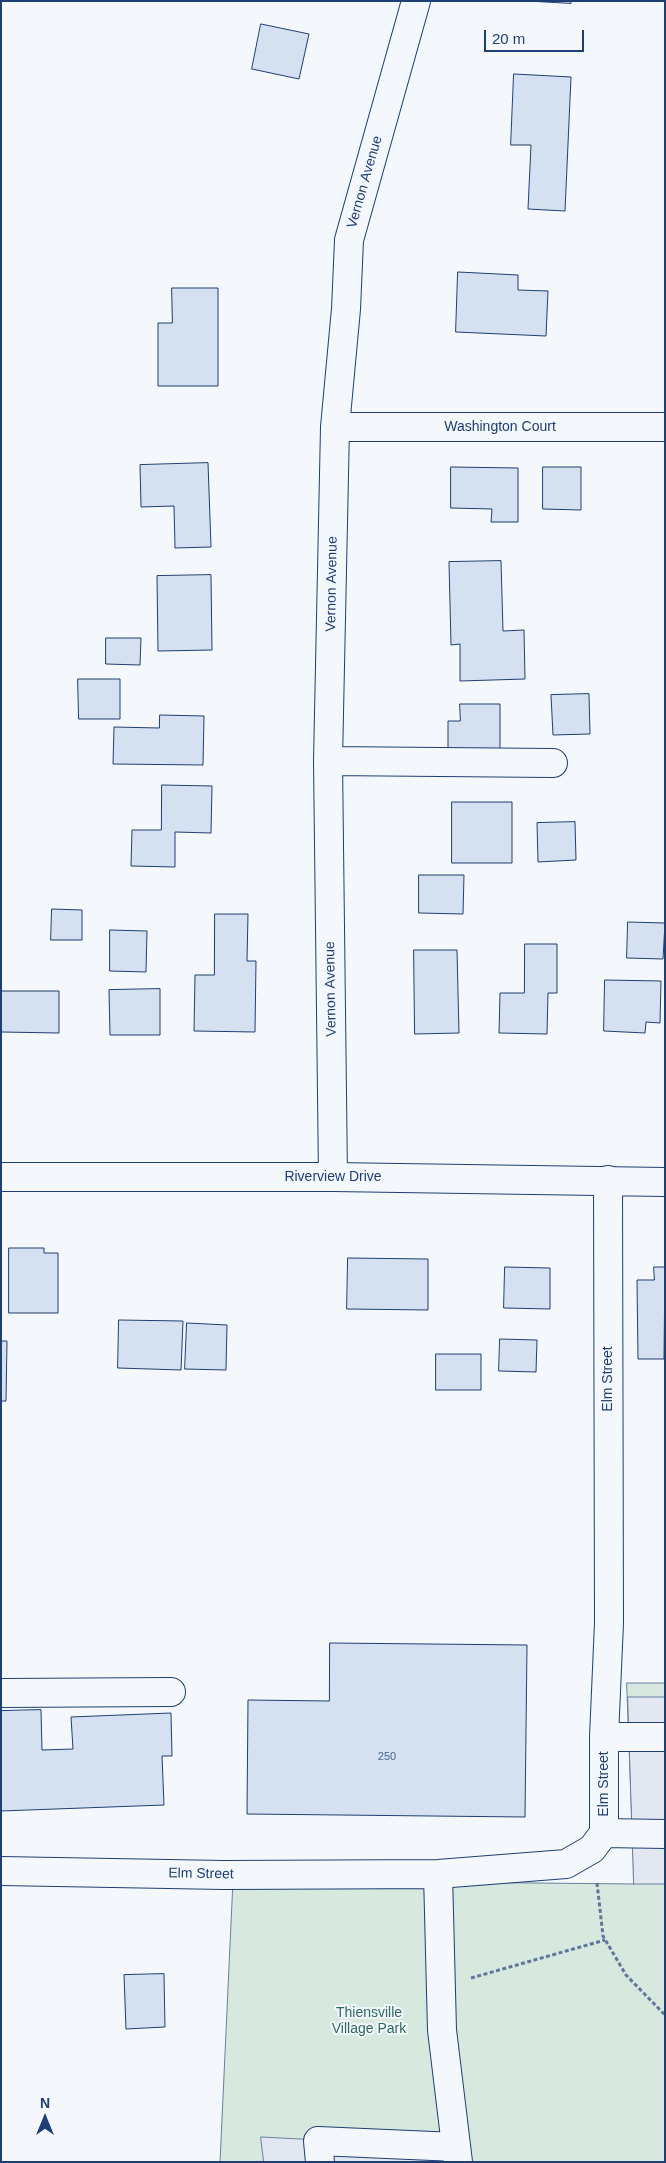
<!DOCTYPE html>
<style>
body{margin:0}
#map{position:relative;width:666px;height:2163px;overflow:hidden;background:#f4f7fb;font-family:Arial,sans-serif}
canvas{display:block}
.frame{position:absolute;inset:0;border:2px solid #1d3f73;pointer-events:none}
.north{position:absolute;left:20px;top:2093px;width:50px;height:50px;-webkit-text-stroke:4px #f4f7fb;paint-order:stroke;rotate:0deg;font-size:14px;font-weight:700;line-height:20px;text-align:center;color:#1d3f73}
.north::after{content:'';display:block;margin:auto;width:18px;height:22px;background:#1d3f73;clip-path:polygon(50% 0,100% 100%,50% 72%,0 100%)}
.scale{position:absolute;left:484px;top:30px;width:100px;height:22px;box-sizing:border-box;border:2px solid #1d3f73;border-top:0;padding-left:6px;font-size:15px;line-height:18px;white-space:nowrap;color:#1d3f73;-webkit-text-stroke:4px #f4f7fb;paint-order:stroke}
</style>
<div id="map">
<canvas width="666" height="2163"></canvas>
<div class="frame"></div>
<div class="north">N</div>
<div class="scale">20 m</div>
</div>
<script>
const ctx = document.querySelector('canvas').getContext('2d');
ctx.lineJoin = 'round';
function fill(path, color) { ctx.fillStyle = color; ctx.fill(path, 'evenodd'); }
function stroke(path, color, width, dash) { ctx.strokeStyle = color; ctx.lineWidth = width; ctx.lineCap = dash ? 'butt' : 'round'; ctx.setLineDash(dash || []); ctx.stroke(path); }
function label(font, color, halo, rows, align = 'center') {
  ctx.font = font + ' Arial,sans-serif'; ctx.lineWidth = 4; ctx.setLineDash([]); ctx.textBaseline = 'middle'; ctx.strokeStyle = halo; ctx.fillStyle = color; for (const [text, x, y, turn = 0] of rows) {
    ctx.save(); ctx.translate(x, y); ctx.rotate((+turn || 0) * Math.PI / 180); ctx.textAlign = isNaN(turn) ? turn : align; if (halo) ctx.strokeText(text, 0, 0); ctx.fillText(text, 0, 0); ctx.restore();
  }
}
const green = new Path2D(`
 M627 1683H665V2162H220L233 1880 634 1884Z`);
const parking = new Path2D(`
 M628 1697H665V1884H634Z
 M261 2137 456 2147 458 2162H264Z`);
const building = new Path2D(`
 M527 1H571V3Z
 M261 24 309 34 299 79 252 69Z
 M514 74 571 77 565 211 528 209 531 145H511Z
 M458 272 518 275V290L548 291 546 336 456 332Z
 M172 288H218V386H158V323H172Z
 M208 463 211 547 175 548 174 506 141 507 140 465Z
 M451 467 518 468V522H491L492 509 451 508Z
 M543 467H581V510L543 509Z
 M501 561 503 631 524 630 525 679 460 681V644L451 645 449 562Z
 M211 575 212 650 158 651 157 576Z
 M106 638H141L140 665 106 664Z
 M78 679H120V719H79Z
 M589 694 590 734 553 735 551 695Z
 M460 704H500V749H448V721H460Z
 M160 715 204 716 203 765 113 764 114 727 159 728Z
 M162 785 212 786 211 833 175 832V867L131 866 132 830H161Z
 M452 802H512V863H452Z
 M575 822 576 860 538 862 537 823Z
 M419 875H464L463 914 419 913Z
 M52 909 82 910V940H51Z
 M215 914H248L247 961H256L255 1032 194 1031 195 975H214Z
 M628 922 665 923 663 959 627 958Z
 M110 930 147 931 146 972 110 971Z
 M525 944H557V993H548L547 1034 499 1033 500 993H524Z
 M414 950H457L459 1033 415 1034Z
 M605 980 661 981 660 1023 646 1022 645 1033 604 1031Z
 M160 989V1035H110L109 990Z
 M1 991H59V1033L1 1032Z
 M9 1248H44V1253H58V1313H9Z
 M348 1258 428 1259V1310L347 1309Z
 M505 1267 550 1268V1309L504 1308Z
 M654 1267H665L664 1359H638L637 1280H654Z
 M119 1320 183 1321 181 1370 118 1368Z
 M187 1323 227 1325 226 1370 185 1369Z
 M500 1339 537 1340 536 1372 499 1371Z
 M1 1341H7L6 1401H1Z
 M436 1354H481V1390H436Z
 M330 1643 527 1645 525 1817 247 1814 248 1700 329 1701Z
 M41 1710 42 1750 73 1749 71 1717 171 1713 172 1756H162L164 1805 1 1811V1711Z
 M164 1974 165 2027 126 2029 124 1975Z`);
const path = new Path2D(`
 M597 1883 603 1936 626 1975 665 2015
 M471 1978 605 1940`);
const minor = new Path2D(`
 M335 427H665
 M328 761 553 763
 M1 1177H333L665 1182
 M333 1177 328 761 335 427 346 309 349 240 416 1
 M1 1693 171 1692
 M604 1737H665
 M604 1833 665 1834
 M1 1871 224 1875 438 1874 566 1864 592 1849 604 1833V1737L609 1623 608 1180
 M438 1874 442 2030 458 2162
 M320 2162 318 2141 456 2147`);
const numberNames = [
 ["250",387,1757]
];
const streetNames = [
 ["Vernon Avenue",365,182,-74],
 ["Washington Court",500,427],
 ["Vernon Avenue",332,584,-89],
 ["Vernon Avenue",331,989,-91],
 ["Riverview Drive",333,1177],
 ["Elm Street",608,1379,-90],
 ["Elm Street",604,1784,-90],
 ["Elm Street",201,1874,1]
];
const parkNames = [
 ["Thiensville",369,2013],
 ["Village Park",369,2029]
];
fill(green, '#d7e8df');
stroke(green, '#687fa3', 1);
fill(parking, '#e3e8f0');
stroke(parking, '#687fa3', 1);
fill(building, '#d5e0f0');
stroke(building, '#1d3f73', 1);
stroke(minor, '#1d3f73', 30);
stroke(path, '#5e769c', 3, [4, 2.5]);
stroke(minor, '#f4f7fb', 28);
label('11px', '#4b6792', null, numberNames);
label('14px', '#1d3f73', '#f4f7fb', streetNames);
label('14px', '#2c6c60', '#f4f7fb', parkNames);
</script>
